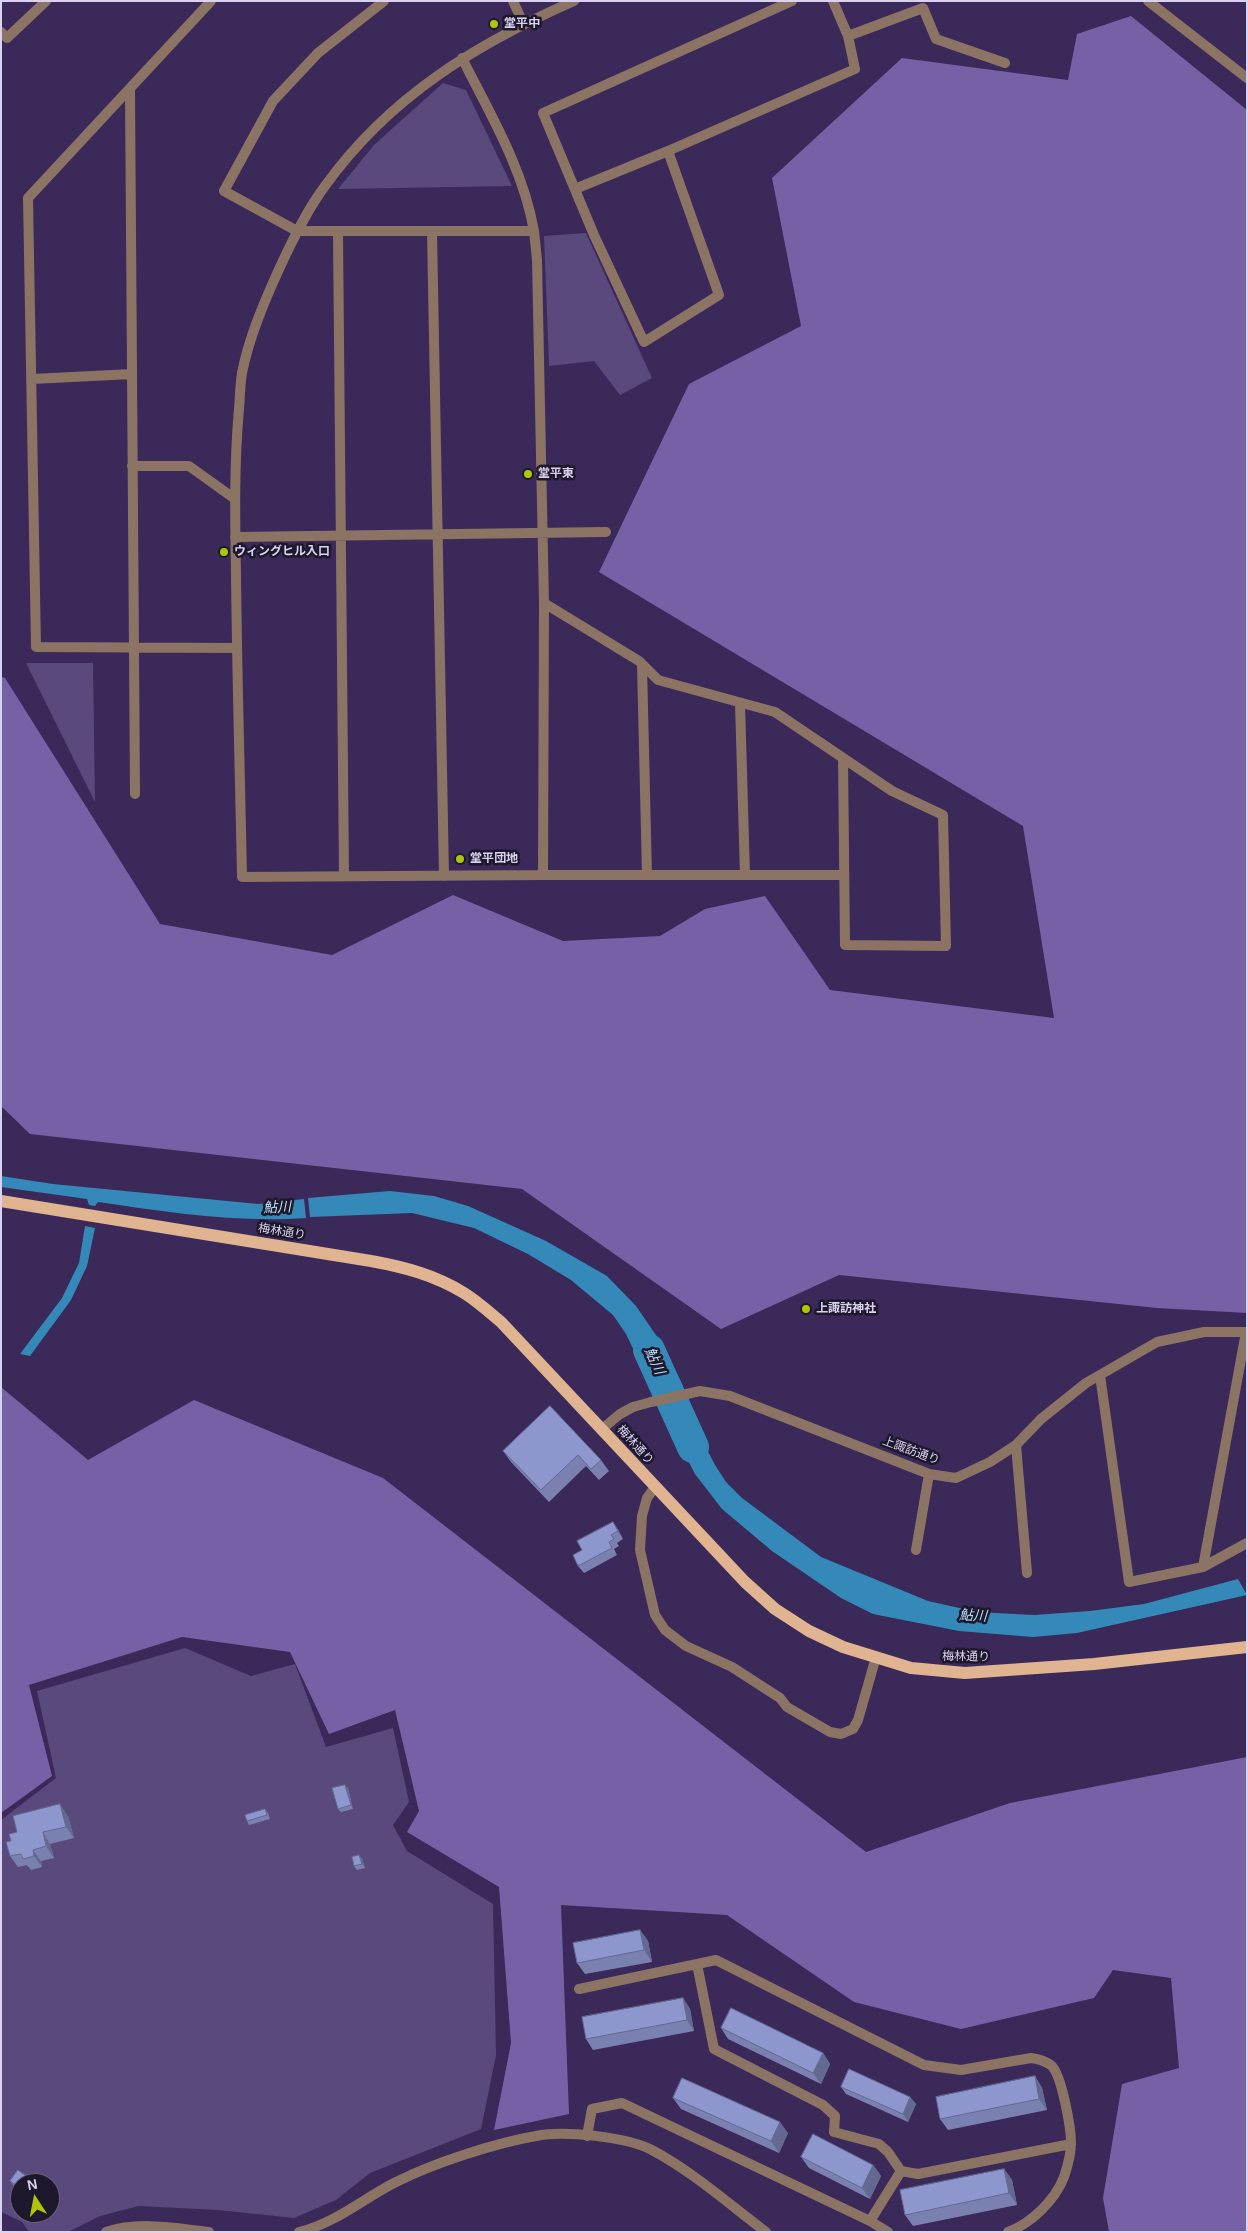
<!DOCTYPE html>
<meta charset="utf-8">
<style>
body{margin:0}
#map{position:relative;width:1248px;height:2233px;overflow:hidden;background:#3a2959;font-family:Helvetica,sans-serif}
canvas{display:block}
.frame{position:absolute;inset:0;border:2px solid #dad2f0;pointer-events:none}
.north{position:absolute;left:10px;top:2173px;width:50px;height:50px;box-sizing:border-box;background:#1e182d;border:1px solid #69627b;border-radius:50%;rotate:349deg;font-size:14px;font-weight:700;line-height:20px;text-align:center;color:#dad2f0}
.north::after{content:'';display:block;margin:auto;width:18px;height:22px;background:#afc507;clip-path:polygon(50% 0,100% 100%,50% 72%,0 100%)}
</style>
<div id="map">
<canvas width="1248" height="2233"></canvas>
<div class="frame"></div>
<div class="north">N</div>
</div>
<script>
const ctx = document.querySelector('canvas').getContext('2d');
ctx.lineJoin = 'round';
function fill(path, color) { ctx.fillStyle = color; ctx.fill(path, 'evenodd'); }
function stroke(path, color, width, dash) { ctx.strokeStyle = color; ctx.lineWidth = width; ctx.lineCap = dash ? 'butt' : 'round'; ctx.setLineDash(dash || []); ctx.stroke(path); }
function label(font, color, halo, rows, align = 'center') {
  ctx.font = font + ' Helvetica,"Noto Sans JP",sans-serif'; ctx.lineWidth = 5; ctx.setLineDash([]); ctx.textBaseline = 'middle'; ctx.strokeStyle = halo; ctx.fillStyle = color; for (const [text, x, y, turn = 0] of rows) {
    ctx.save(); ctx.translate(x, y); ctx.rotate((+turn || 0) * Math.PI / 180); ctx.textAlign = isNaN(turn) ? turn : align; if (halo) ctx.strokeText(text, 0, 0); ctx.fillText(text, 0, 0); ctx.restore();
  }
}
const green = new Path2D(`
 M443 83 466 90 512 186 338 189 374 145Z
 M586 233 652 378 620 395 594 361 549 366 544 236Z
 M26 663H93L95 802Z
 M185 1648 251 1676 295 1664 326 1747 393 1728 409 1802 393 1825 407 1851 493 1904 496 2055 481 2129 370 2173 336 2200 294 2218 218 2210 139 2206 100 2216 68 2232H29L22 2222 1 2212V1820L56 1778 37 1691ZM20 2183H50V2213H20Z`);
const forest = new Path2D(`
 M1131 16 1247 110V1313L1157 1308 839 1275 721 1329 522 1189 30 1134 1 1106V677L5 678 160 924 332 955 453 895 563 941 660 936 705 909 765 896 830 990 1054 1018 1023 826 599 572 689 384 801 326 772 178 902 58 1068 80 1077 34Z
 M1 1387 88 1460 194 1400 383 1478 866 1852 1010 1803 1247 1757V2232H1109L1103 2198 1122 2084 1179 2068 1171 1978 1113 1970 1094 1998 961 2029 854 2002 727 1915 561 1905 569 2114 494 2130 511 2043 499 1887 407 1832 419 1811 395 1710 329 1734 290 1652 182 1637 29 1685 52 1776 1 1813Z`);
const water = new Path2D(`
 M1 1176 53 1184 258 1204 304 1199 306 1218C237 1223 166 1212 98 1202L95 1206 89 1205 87 1199 1 1187Z
 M390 1191 434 1196 468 1206 546 1241 607 1276 636 1306 660 1341 683 1386 654 1392 626 1334 613 1315 571 1280 528 1254 474 1228 412 1213 310 1217 308 1198Z
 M85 1226 95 1228 87 1266 71 1300 30 1356 20 1354 62 1298 79 1263Z
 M689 1402 700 1436 715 1465 726 1482 742 1498 821 1557 928 1601 977 1612 1034 1615 1090 1611 1144 1604 1238 1579 1247 1595 1077 1633 1033 1637 959 1631 873 1614 841 1598 772 1551 722 1509 695 1474 661 1409Z`);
const river = new Path2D(`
 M649 1350 693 1447`);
const minor = new Path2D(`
 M211 1 28 198 36 647 237 648
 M384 1 318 53 273 101 224 191 297 231H534L537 260 544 603 543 875 242 877C240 776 237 675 236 573 235 519 234 464 239 409 240 397 240 385 242 373 249 337 265 300 280 267 293 239 307 210 325 186 389 97 476 44 574 1
 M513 1 523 23
 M792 1 543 113 594 235 644 342 719 295 668 151 855 69 848 36
 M833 1 848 36 923 8 936 39 1005 63
 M1148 1 1247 78
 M1 32 7 38 46 1
 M462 58C490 114 523 168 534 231
 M130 89 135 794
 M575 189 668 151
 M338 232 344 876
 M432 232 444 876
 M32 379 132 374
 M132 466H189L235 499
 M235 537 606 532
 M544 603 639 661 658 680 775 712 892 791 943 815 946 946 845 945 843 758
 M642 665 647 875
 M740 703 745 875
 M543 875H844
 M1100 1375 1129 1582 1203 1567 1246 1332
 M602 1429 620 1414 633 1407 651 1402 700 1391 730 1396 929 1474 956 1478 990 1462 1016 1445 1041 1419 1086 1383 1157 1342 1204 1332H1247
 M1016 1445 1027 1573
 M655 1487 647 1498 642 1516 640 1550 655 1615 665 1630 686 1646 732 1667 780 1698 787 1707 830 1732 841 1734 853 1729 858 1720 876 1657
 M916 1550 929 1474
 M1203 1567 1247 1543
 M697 1964 714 2049 823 2105 835 2116 834 2132 879 2144 888 2152 901 2171 918 2174 1071 2144
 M579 1989 716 1960 924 2065 961 2070 1031 2058C1039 2059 1046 2061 1052 2066 1062 2077 1071 2128 1071 2143 1071 2153 1067 2168 1064 2177 1055 2200 1032 2223 1008 2232
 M587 2136 592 2109 622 2103 870 2221 888 2232
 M870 2221 901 2171`);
const tertiary = new Path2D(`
 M106 2232C138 2221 176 2228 209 2232
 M299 2232C334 2224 364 2198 396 2182 434 2163 495 2143 536 2136 564 2130 627 2137 652 2150 693 2172 729 2204 766 2232`);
const primary = new Path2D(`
 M1 1201 371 1261C404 1267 435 1275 464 1293 477 1301 489 1312 501 1322L745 1582 775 1609 809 1631 843 1647 911 1668 965 1673 1094 1664 1247 1647`);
const wall = new Path2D(`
 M550 1406 601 1460 609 1471 599 1480 586 1466 549 1502 511 1462 503 1451Z
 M613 1522 623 1539 617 1543 619 1546 614 1549 617 1555 584 1573 578 1566 582 1550Z
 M348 1788 353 1809 341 1812 338 1809Z
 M265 1809 268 1813 270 1819 249 1825 247 1821Z
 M68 1816 74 1838 50 1844 54 1858 41 1861 42 1867 31 1870 27 1865 18 1867 10 1856 11 1841Z
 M362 1858 365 1868 357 1870 354 1866Z
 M640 1930 648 1941 652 1962 585 1974 577 1963Z
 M683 1998 690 2009 694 2031 593 2050 586 2039Z
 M721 2028 823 2053 830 2064 821 2084 728 2039Z
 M1035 2076 1042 2088 1047 2110 948 2130 940 2119Z
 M841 2087 910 2097 916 2104 908 2122 846 2094Z
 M673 2098 788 2133 779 2153 681 2109Z
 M801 2157 873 2165 881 2176 870 2199 809 2168Z
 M1004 2169 1012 2180 1017 2205 913 2226 905 2215Z
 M10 2181 20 2183V2190L13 2185Z`);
const shadedWall = new Path2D(`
 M613 1522 618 1529 623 1539 618 1531Z
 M345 1785 348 1788 353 1809 351 1805Z
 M60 1804 68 1816 74 1838 66 1827Z
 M43 1832 50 1844 54 1858 46 1846Z
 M33 1850 41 1861 42 1867 34 1856Z
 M359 1855 362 1858 365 1868 362 1864Z
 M640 1930 648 1941 652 1962 644 1950Z
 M683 1998 690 2009 694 2031 687 2020Z
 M823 2053 830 2064 821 2084 813 2073Z
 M1035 2076 1042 2088 1047 2110 1039 2099Z
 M910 2097 916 2104 908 2122 903 2114Z
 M780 2122 788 2133 779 2153 771 2141Z
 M873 2165 881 2176 870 2199 862 2188Z
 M1004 2169 1012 2180 1017 2205 1009 2193Z`);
const building = new Path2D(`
 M550 1406 601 1460 591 1469 578 1455 541 1490 503 1451Z
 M613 1522 618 1531 611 1535 614 1539 609 1542 612 1548 578 1566 573 1555 582 1550 577 1541Z
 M345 1785 351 1805 338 1809 332 1788Z
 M60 1804 66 1827 43 1832 46 1846 33 1850 34 1856 23 1859 21 1854 10 1856 6 1842 11 1841 9 1834 17 1832 13 1816Z
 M265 1809 267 1815 247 1821 245 1815Z
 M359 1855 362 1864 354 1866 352 1857Z
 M640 1930 644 1950 577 1963 573 1943Z
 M683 1998 687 2020 586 2039 582 2017Z
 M731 2008 823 2053 813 2073 721 2028Z
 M849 2069 910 2097 903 2114 841 2087Z
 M1035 2076 1039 2099 940 2119 936 2097Z
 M682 2078 780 2122 771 2141 673 2098Z
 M813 2134 873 2165 862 2188 801 2157Z
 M1004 2169 1009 2193 905 2215 900 2190Z
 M18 2170 36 2183H20V2188L10 2181Z`);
const markers = [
 [494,24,5,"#afc507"],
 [528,474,5,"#afc507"],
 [224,552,5,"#afc507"],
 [460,859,5,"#afc507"],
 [806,1309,5,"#afc507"]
];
const poiNames = [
 ["堂平中",504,24],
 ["堂平東",538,474],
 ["ウィングヒル入口",234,552],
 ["堂平団地",470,859],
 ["上諏訪神社",816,1309]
];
const streetNames = [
 ["梅林通り",282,1232,9],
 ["梅林通り",635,1445,48],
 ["上諏訪通り",911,1451,20],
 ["梅林通り",966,1657,1]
];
const waterNames = [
 ["鮎川",277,1208,-3],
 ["鮎川",654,1361,65],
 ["鮎川",973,1616,3]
];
fill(green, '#59497d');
fill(forest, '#7761a6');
fill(water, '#3589b9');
stroke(river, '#3589b9', 32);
stroke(minor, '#8b7464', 10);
stroke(tertiary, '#8b7464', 10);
stroke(primary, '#e0b391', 12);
fill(wall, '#7a81b1');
fill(shadedWall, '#636990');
fill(building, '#8e96ce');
stroke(building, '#636990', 1);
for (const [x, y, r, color] of markers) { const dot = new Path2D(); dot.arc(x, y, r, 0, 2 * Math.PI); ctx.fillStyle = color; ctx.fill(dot); stroke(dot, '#1e182d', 2); }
label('bold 12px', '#dad2f0', '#1e182d', poiNames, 'left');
label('12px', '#dad2f0', '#1e182d', streetNames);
label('italic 14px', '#b7def8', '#1e182d', waterNames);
</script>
